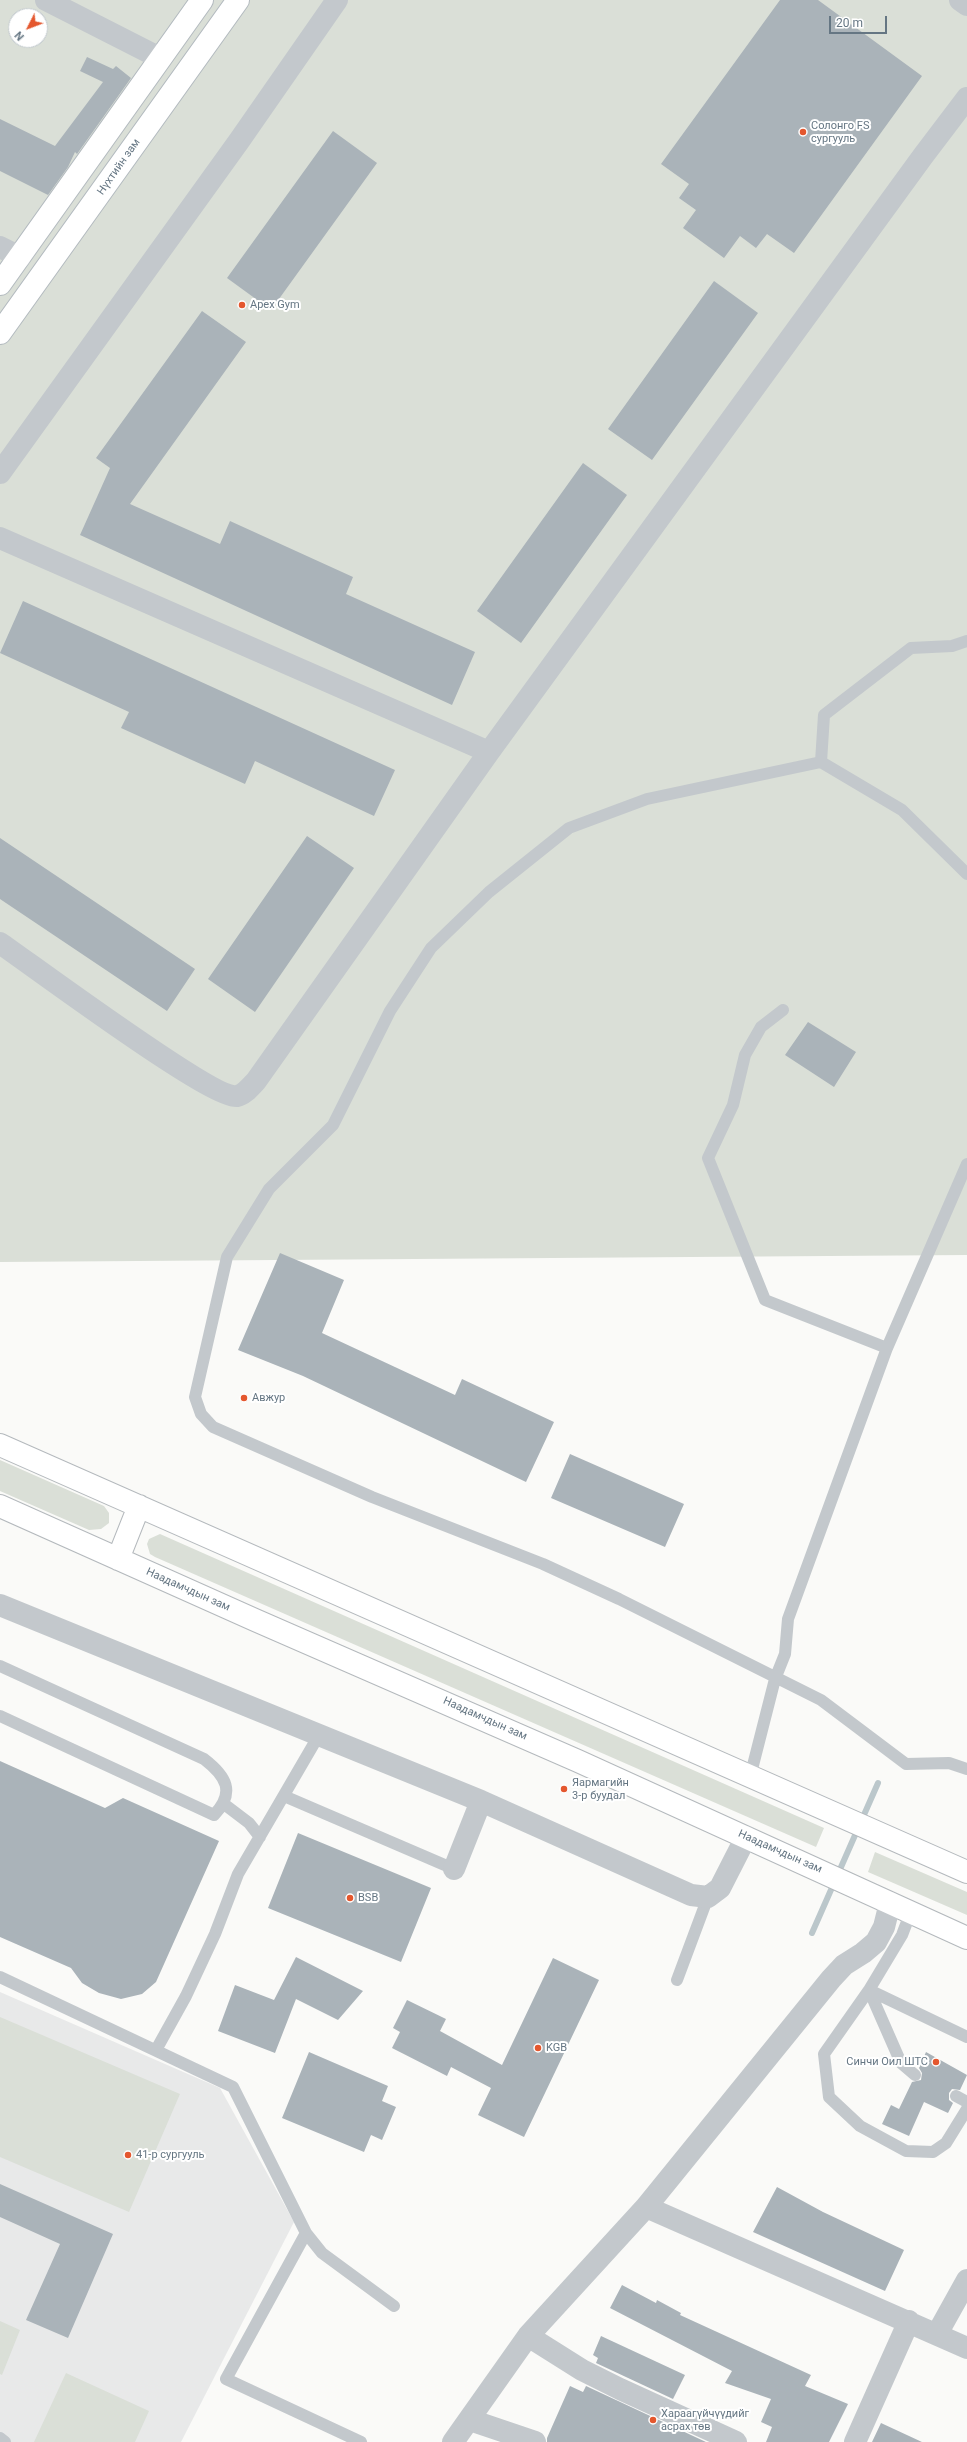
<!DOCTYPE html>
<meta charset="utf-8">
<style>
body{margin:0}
#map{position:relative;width:967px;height:2442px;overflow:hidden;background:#fafaf8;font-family:Roboto,sans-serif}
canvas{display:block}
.north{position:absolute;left:8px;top:8px;width:40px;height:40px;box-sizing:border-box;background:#fff;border:1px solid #c1c8cd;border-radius:50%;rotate:228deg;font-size:11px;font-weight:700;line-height:16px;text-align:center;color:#657683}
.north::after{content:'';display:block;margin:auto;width:14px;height:18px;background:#e4572e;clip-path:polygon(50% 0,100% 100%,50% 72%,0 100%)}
.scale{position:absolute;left:829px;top:16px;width:58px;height:18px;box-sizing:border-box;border:2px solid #657683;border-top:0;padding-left:5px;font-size:12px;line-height:14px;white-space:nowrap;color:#657683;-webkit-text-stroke:3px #fff;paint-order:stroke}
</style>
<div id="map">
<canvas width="967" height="2442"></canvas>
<div class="north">N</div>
<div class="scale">20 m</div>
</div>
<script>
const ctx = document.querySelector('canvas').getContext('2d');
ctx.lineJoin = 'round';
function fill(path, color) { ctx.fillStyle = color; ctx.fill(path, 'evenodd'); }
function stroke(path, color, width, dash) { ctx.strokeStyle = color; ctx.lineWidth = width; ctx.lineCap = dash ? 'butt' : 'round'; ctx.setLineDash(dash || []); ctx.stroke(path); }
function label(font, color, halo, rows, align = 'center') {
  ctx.font = font + ' Roboto,sans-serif'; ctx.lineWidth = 4; ctx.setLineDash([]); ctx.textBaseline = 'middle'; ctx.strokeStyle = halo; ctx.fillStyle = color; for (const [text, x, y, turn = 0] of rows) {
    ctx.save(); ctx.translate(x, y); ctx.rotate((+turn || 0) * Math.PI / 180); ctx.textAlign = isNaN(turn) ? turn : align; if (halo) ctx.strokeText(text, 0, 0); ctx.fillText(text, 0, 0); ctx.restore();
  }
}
const built = new Path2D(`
 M0 1992 220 2088 294 2222 181 2442H0Z`);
const green = new Path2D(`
 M0 0H967V1255L0 1262ZM16 16H40V40H16Z
 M0 1460 104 1506 109 1513V1523L101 1529 89 1530 0 1491Z
 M160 1534 824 1828 816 1847 155 1557 150 1554 147 1544 149 1539Z
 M875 1852 967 1892V1915L868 1872Z
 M0 2017 180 2094 129 2212 0 2157Z
 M0 2321 20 2330 2 2375 0 2374Z
 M66 2373 149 2411 135 2442H34Z`);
const stream = new Path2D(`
 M812 1933 878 1783`);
const building = new Path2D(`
 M780 0H818L922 76 794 253 767 234 756 248 740 236 724 258 683 228 696 210 679 198 689 184 661 164Z
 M87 57 113 69 116 66 131 78 77 154 75 152 68 167 48 195 0 171V119L55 146 103 82 80 71Z
 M333 131 377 163 271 310 227 278Z
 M714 281 758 313 652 460 608 429Z
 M202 311 246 342 130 504 220 544 230 521 353 577 346 594 475 652 452 705 80 535 110 468 96 458Z
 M583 463 627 495 521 643 477 611Z
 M23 601 395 770 374 816 255 761 245 784 121 728 129 712 0 653Z
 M307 836 354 868 255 1012 208 979Z
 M0 838 195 969 167 1011 0 899Z
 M808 1022 856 1052 834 1087 785 1055Z
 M280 1253 344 1280 322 1333 455 1395 462 1379 554 1422 526 1482 303 1376 238 1350Z
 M570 1454 684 1504 665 1547 551 1498Z
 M0 1761 105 1808 123 1798 219 1841 156 1982 142 1994 121 1999 99 1993 82 1983 71 1968 0 1937Z
 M298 1833 431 1888 401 1962 268 1908Z
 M296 1957 363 1991 338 2020 296 1999 275 2053 218 2031 235 1985 274 2000Z
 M553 1958 599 1980 524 2137 478 2115 491 2088 451 2067 447 2076 392 2048 400 2032 393 2028 407 2000 446 2019 440 2031 502 2065Z
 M309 2052 388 2086 382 2101 396 2107 382 2140 371 2135 364 2152 282 2118Z
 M926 2052 967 2075 960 2090 952 2089 949 2093V2100L953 2103 948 2113 924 2102 909 2136 882 2124 891 2105 899 2109 912 2082 921 2080 922 2073 919 2068Z
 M0 2184 113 2234 68 2338 26 2320 60 2244 0 2217Z
 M777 2187 823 2212 904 2250 885 2291 753 2232Z
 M622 2285 656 2303 657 2300 681 2313 680 2315 811 2375 805 2386 848 2404 829 2442H766L772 2427 761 2422 771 2399 725 2383 732 2371 610 2308Z
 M601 2336 685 2375 673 2399 596 2363 598 2358 593 2355Z
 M570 2386 583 2392 586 2386 706 2442H547V2438Z
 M881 2423 922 2442H872Z`);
const service = new Path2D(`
 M967 641 952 646 911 648 824 715 821 762 647 799 569 828 489 892 431 948 390 1011 333 1125 269 1189 227 1257 195 1397 201 1414 213 1427 372 1497 543 1564 619 1599 821 1700 906 1764 949 1763 967 1769
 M821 762 902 810 967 874
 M887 1348 967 1164
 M0 1666 204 1759C226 1776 236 1792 214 1815L0 1716
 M750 1777 775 1679 785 1654 788 1619 887 1348 765 1300 708 1158 733 1105 745 1055 761 1027 783 1010
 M284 1796 454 1869
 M224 1804 249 1823 260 1837
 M910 1914 902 1935 869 1990 901 2063 915 2075
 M0 1977 233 2087 306 2233 322 2253 394 2306
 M677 1980 708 1897
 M967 2037 869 1990 824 2054 829 2097 860 2126 906 2151 933 2152 946 2143 967 2109
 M156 2050 186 1996 215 1934 238 1874 319 1735
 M956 2096 967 2102
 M306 2233 226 2379 361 2442
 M0 2438 5 2442`);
const minor = new Path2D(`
 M46 0 160 58
 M960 0 967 5
 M0 247 20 257
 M0 473 239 141 337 0
 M0 538 489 752
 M0 943C32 965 213 1100 237 1096 244 1095 251 1086 256 1081L489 752 923 156 967 98
 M0 1605 481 1801 691 1895 708 1897 720 1888 746 1837
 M454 1869 481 1801
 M646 2207 967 2348
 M937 2334 967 2280
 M528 2336 582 2370 620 2389 736 2442
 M470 2420 535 2442
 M453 2442 528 2336 646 2207 831 1979 844 1965 863 1953 876 1942 884 1927 890 1903
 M855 2442 909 2321`);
const secondary = new Path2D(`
 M0 284 202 0
 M0 333 238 0`);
const trunk = new Path2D(`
 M0 1445 967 1872
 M0 1506 255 1620 578 1761 967 1938
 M118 1559 139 1506`);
const markers = [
 [803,132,4,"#e4572e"],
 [242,305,4,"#e4572e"],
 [244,1398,4,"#e4572e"],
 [564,1789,4,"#e4572e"],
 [350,1898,4,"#e4572e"],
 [538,2048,4,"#e4572e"],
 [936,2062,4,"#e4572e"],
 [128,2155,4,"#e4572e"],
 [653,2420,4,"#e4572e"]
];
const poiNames = [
 ["Солонго FS",811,126],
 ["сургууль",811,139],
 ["Apex Gym",250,305],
 ["Авжур",252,1398],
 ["Яармагийн",572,1783],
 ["3-р буудал",572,1796],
 ["BSB",358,1898],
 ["KGB",546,2048],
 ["Синчи Оил ШТС",928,2062,"right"],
 ["41-р сургууль",136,2155],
 ["Хараагүйчүүдийг",661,2414],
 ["асрах төв",661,2427]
];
const streetNames = [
 ["Нүхтийн зам",119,167,-55],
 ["Наадамчдын зам",188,1590,24],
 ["Наадамчдын зам",485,1719,24],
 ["Наадамчдын зам",780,1852,24]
];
fill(built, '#e8e9e9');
fill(green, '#dadfd7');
stroke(stream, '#bbc7cb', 6);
fill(building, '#aab3b9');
stroke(secondary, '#b3babf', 24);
stroke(trunk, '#b4b9bd', 24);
stroke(service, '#c3c8cc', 12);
stroke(minor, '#c3c8cc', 22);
stroke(secondary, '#fff', 22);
stroke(trunk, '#fff', 22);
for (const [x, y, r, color] of markers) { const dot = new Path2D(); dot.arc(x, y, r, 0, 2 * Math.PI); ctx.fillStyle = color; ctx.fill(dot); stroke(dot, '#fff', 1.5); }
label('11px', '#657683', '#fff', poiNames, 'left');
label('11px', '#657683', '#fff', streetNames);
</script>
